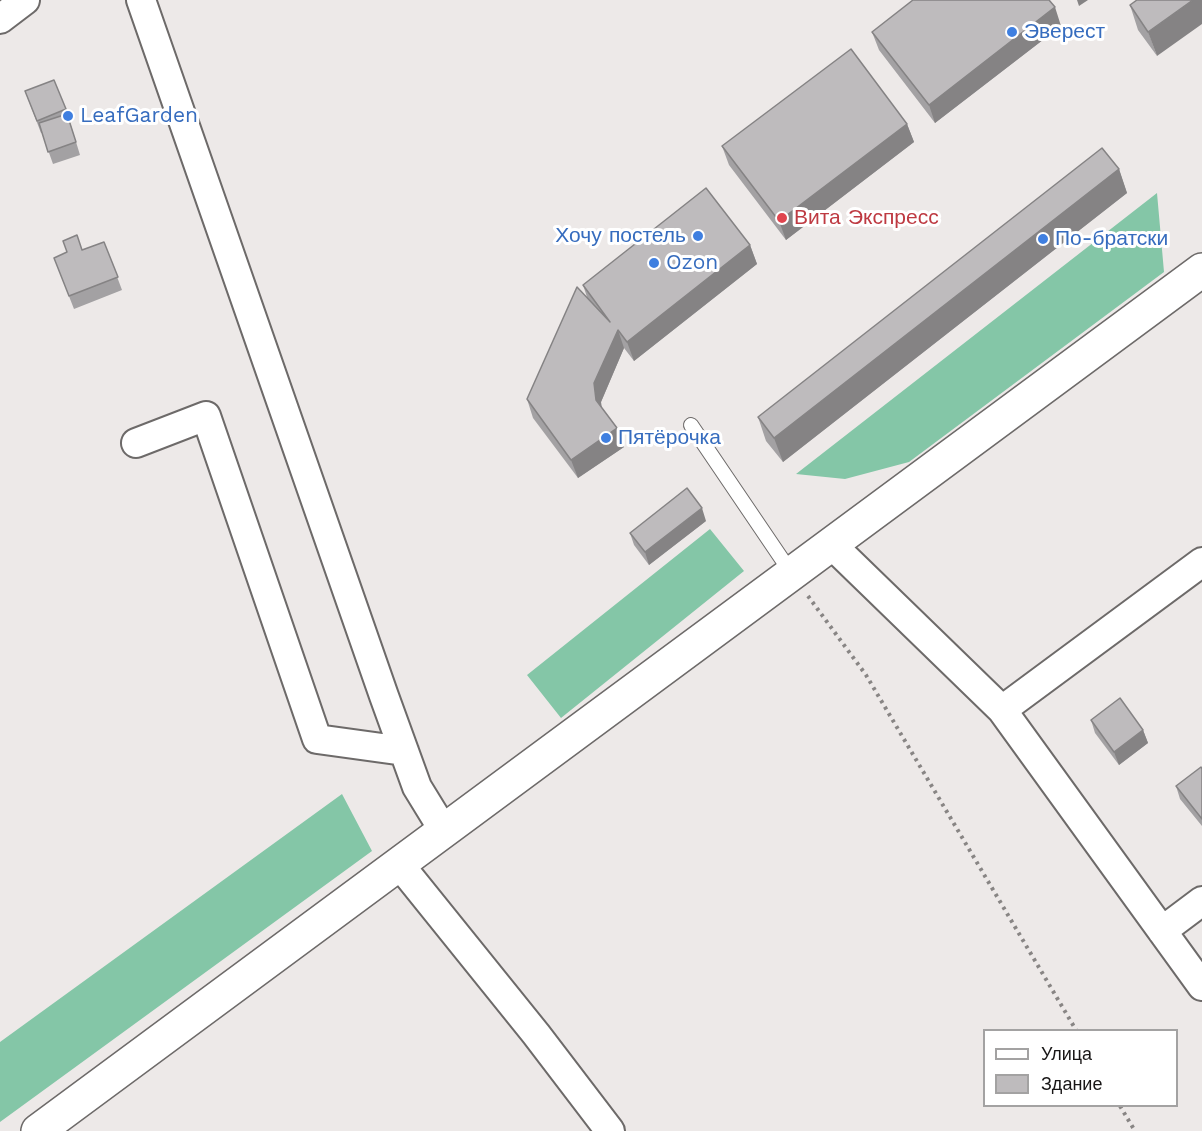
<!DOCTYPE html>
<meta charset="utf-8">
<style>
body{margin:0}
#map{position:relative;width:1202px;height:1131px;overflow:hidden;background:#ede9e8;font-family:"Work Sans",sans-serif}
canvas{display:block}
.legend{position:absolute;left:983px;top:1029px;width:195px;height:78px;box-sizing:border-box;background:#fff;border:2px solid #a3a2a2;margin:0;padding:8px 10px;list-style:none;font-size:18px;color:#181616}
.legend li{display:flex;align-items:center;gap:12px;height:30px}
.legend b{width:30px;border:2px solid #a3a2a2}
</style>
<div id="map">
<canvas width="1202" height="1131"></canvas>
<ul class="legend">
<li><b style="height:8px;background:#fff"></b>Улица</li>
<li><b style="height:16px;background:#bebbbd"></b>Здание</li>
</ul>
</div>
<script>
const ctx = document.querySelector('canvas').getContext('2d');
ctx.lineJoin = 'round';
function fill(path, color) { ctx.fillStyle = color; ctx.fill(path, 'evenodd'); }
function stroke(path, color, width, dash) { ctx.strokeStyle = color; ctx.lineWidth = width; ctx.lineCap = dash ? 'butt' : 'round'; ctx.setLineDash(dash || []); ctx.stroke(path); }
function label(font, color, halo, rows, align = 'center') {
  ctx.font = font + ' "Work Sans",sans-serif'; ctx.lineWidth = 6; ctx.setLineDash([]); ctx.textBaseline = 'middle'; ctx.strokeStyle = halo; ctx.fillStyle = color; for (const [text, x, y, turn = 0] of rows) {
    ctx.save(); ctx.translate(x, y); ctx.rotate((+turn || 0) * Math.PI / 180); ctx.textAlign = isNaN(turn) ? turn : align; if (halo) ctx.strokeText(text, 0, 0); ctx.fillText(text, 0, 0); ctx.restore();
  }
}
const forest = new Path2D(`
 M1157 193 1164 272 909 462 845 479 796 474Z
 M710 529 744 571 561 718 527 675Z
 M342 794 372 851 0 1122V1042Z`);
const path = new Path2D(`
 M808 596 866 675 1076 1030
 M1120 1106 1135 1131`);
const service = new Path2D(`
 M691 425 792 574`);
const minor = new Path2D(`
 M141 0 384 696 417 787 444 831
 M0 19 25 0
 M136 443 206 416 317 739 404 751
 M831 544 1002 710 1202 986
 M1002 710 1202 562
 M399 864 536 1034 610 1131
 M1162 931 1202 901`);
const tertiary = new Path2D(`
 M38 1131 1202 270`);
const wall = new Path2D(`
 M1137 0 1157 56 1138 30 1130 5Z
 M1061 26 935 123 879 50 872 32Z
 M25 91 66 109 80 155 53 164 42 133H41Z
 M907 124 914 142 786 240 729 165 722 146Z
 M1119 169 1127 193 783 462 766 441 758 417Z
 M104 242 122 290 74 309 54 258 82 250Z
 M750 245 757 264 634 361 624 348 601 402 602 408 617 428 624 447 578 478 533 418 527 399 587 297 583 285Z
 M706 521 649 565 634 545 630 533Z
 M1091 720 1143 730 1148 743 1119 765 1095 733Z
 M1202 769V826L1180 799 1176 786Z`);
const shadedWall = new Path2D(`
 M1077 0H1088L1079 6Z
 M1193 0H1202V24L1157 56 1148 32Z
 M1055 7 1061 26 935 123 929 105Z
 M907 124 914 142 786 240 779 221Z
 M1119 169 1127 193 783 462 774 438Z
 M750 245 757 264 634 361 627 342Z
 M618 330 624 348 601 402 602 419 596 400 594 383Z
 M617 428 624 447 578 478 571 460Z
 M702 508 706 521 649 565 645 552Z
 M1143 730 1148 743 1119 765 1114 752Z`);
const building = new Path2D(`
 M913 0H1049L1055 7 929 105 872 32Z
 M1137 0H1193L1148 32 1130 5Z
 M851 49 907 124 779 221 722 146Z
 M54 80 66 109 37 121 25 91Z
 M67 114 76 142 48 152 39 123Z
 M1102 148 1119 169 774 438 758 417Z
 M706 188 750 245 627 342 618 330 594 383 596 400 617 428 571 460 527 399 577 287 610 322 583 285Z
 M77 235 82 250 104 242 118 277 69 296 54 258 67 252 63 241Z
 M687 488 702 508 645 552 630 533Z
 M1120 698 1143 730 1114 752 1091 720Z
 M1201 767 1202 769V819L1176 786Z`);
const markers = [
 [1012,32,6,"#3f7fe0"],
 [68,116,6,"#3f7fe0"],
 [782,218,6,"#e0444e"],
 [698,236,6,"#3f7fe0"],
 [1043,239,6,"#3f7fe0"],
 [654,263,6,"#3f7fe0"],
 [606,438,6,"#3f7fe0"]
];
const shopNames = [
 ["Эверест",1024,32],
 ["LeafGarden",80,116],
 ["Хочу постель",686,236,"right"],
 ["По-братски",1055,239],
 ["Ozon",666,263],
 ["Пятёрочка",618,438]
];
const healthNames = [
 ["Вита Экспресс",794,218]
];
fill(forest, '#84c6a7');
stroke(service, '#6d6a69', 16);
stroke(minor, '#6d6a69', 32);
stroke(tertiary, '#6d6a69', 36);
stroke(path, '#888584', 4, [3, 4.5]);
stroke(service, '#fff', 14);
stroke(minor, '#fff', 28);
stroke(tertiary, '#fff', 33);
fill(wall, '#a3a1a3');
fill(shadedWall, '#858384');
fill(building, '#bebbbd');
stroke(building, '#858384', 1.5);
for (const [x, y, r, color] of markers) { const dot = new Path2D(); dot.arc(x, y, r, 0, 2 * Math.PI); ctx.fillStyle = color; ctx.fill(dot); stroke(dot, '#fff', 2); }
label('21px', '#366cbe', '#fff', shopNames, 'left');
label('21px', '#be3a42', '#fff', healthNames, 'left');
</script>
